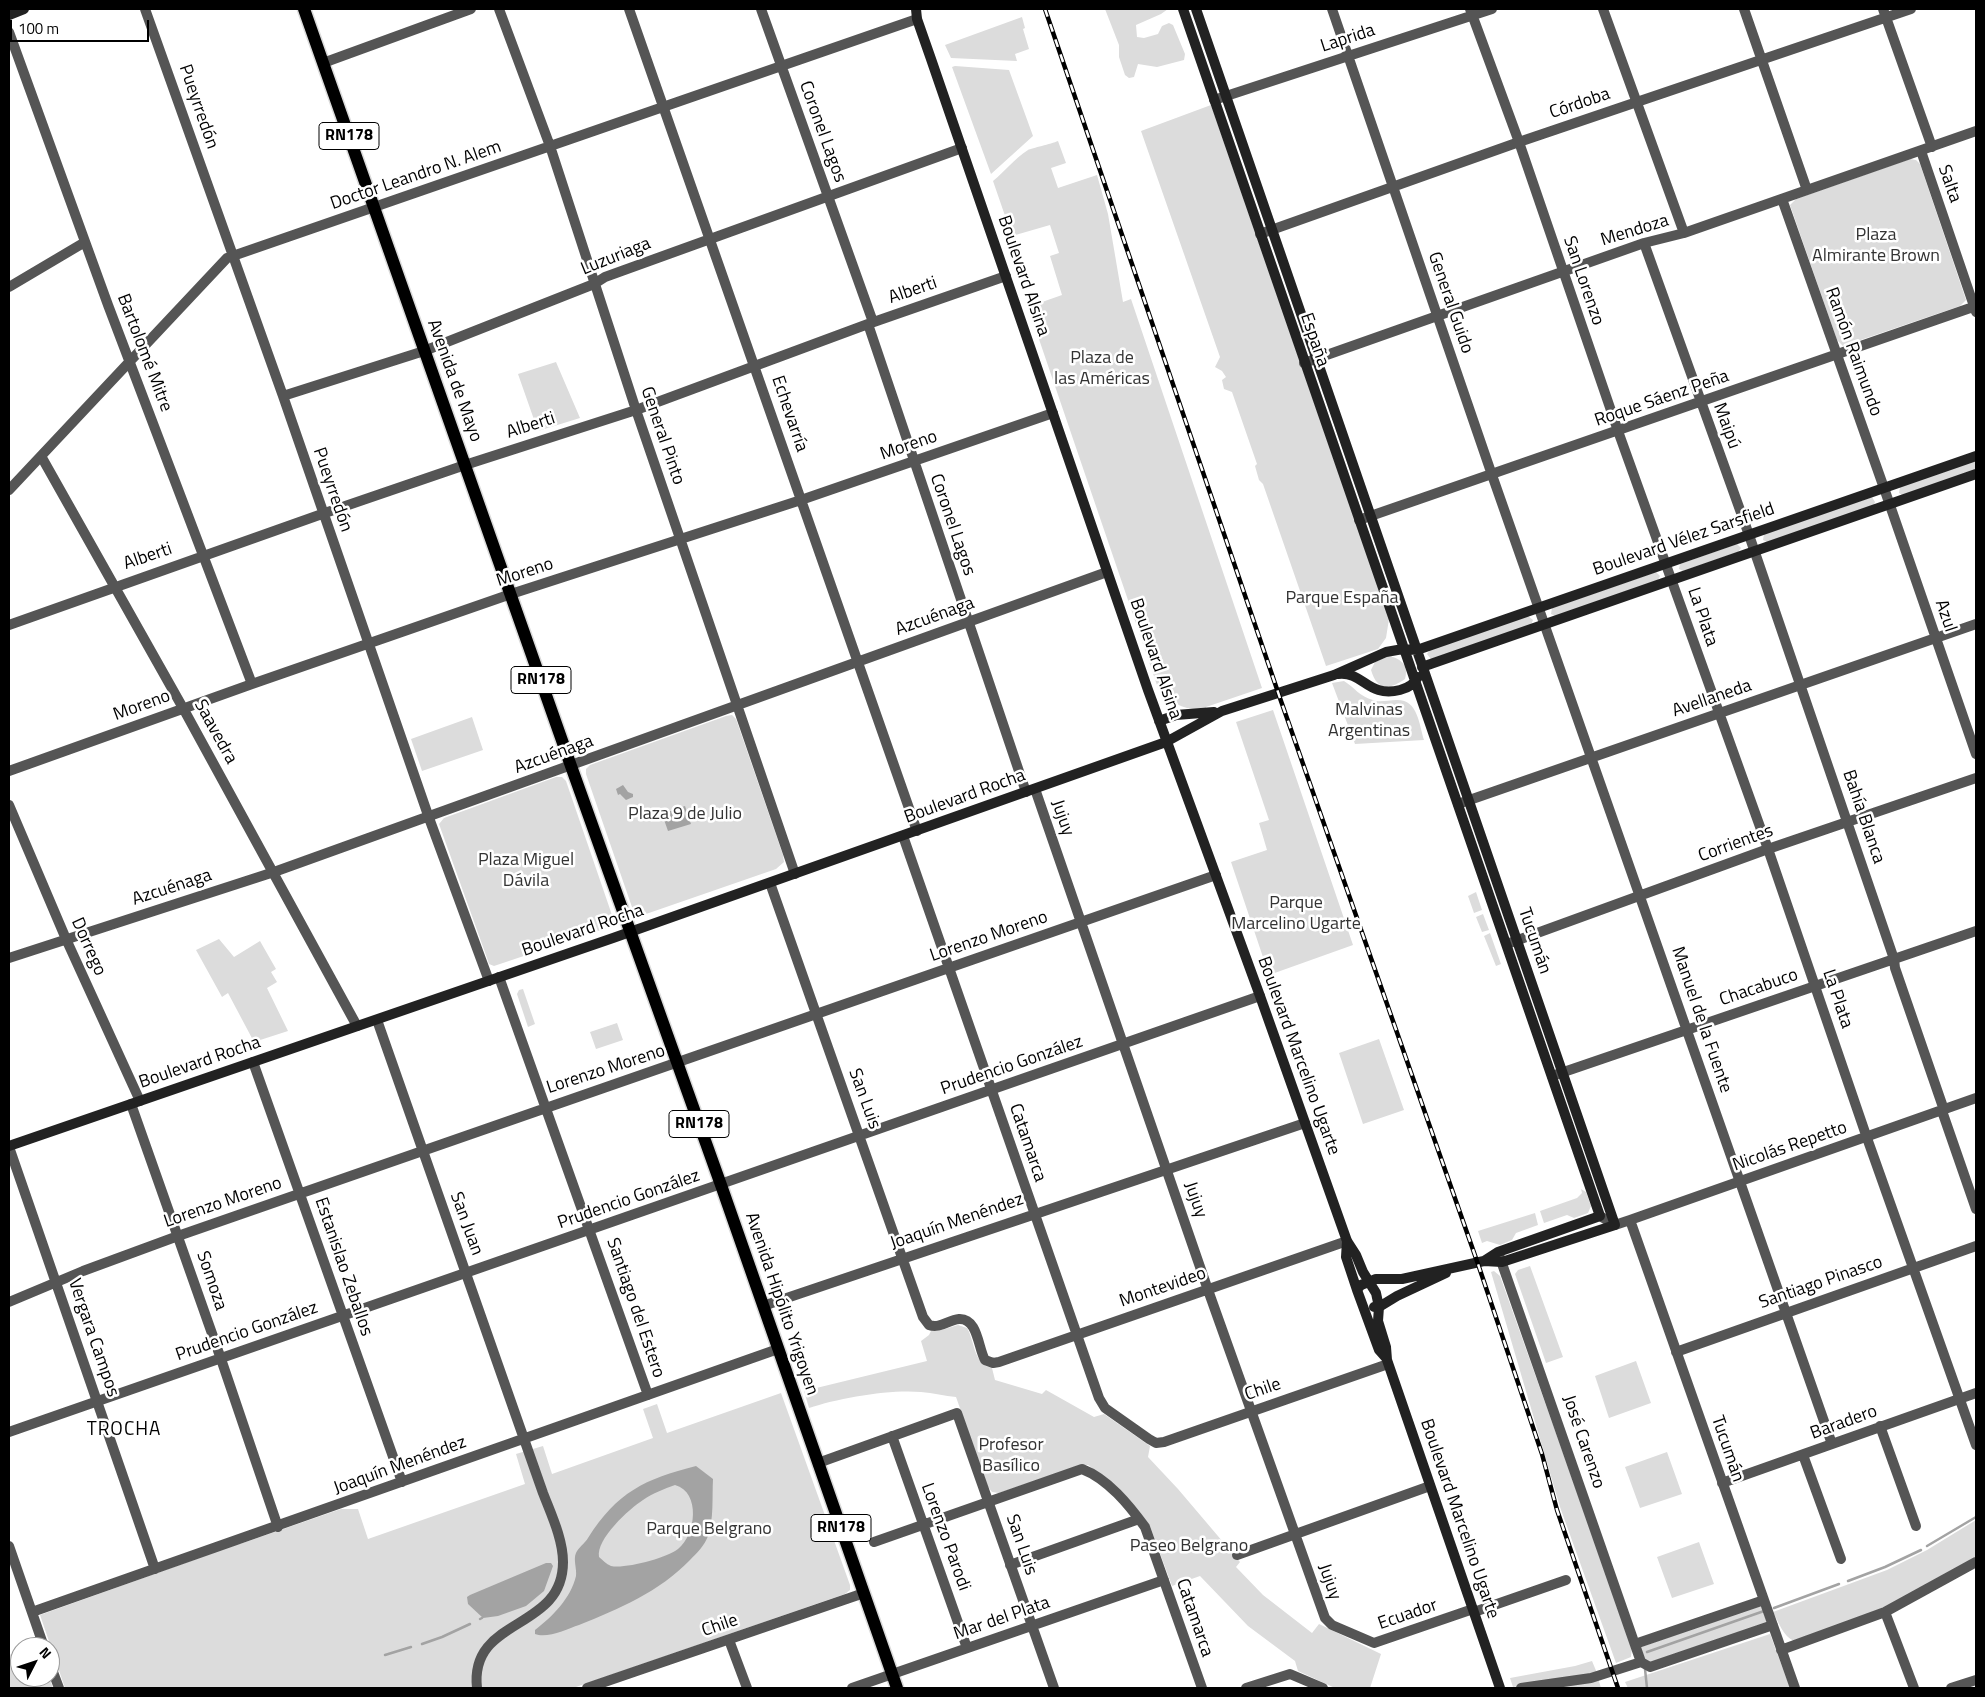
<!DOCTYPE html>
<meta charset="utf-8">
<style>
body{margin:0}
#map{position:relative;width:1985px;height:1697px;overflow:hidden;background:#fff;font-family:"Titillium Web",sans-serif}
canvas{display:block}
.frame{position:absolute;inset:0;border:10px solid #000;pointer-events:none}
.north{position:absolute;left:10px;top:1637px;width:50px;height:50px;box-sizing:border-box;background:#fff;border:1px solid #999;border-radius:50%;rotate:49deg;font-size:14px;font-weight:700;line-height:20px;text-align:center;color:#000}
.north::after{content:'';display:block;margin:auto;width:18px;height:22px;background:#000;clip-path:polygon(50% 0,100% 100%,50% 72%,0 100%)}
.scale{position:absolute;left:10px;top:20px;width:139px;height:22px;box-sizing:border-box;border:2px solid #000;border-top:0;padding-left:6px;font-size:15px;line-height:18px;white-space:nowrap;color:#000;-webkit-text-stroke:4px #fff;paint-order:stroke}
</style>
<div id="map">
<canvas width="1985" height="1697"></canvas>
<div class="frame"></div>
<div class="north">N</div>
<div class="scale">100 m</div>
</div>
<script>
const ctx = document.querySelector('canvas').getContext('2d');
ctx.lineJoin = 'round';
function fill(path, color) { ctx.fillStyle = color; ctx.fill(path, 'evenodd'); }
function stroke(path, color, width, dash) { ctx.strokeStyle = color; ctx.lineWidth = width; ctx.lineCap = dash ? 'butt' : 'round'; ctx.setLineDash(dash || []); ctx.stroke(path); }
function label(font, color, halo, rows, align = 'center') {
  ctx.font = font + ' "Titillium Web",sans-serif'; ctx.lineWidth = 5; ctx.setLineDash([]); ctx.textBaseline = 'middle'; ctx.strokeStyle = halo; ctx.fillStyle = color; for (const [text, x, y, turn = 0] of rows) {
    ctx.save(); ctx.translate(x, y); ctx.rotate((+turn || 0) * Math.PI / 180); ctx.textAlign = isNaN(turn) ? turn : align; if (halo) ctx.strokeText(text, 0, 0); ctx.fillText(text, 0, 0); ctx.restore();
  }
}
const green = new Path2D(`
 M1105 9H1168L1161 14 1136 25 1137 37 1144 38 1158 34 1162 26 1169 23 1173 25 1185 54 1184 60 1157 67 1138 64 1134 77 1129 78 1125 75 1119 57V45Z
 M1022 17 1025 28 1023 29 1029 49 1015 54 1017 61 951 58 945 45Z
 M955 66 1009 70 1033 136 991 174 952 67Z
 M1211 105 1389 619 1386 638 1378 649 1326 666 1263 484 1259 480 1255 466 1257 464 1232 392 1224 389 1222 380 1226 377 1222 371 1215 367 1220 357 1141 131Z
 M1058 141 1066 163 1051 168 1058 188 1097 175 1108 214 1123 302 1131 299 1262 688 1206 707V709C1185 711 1171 704 1158 688L1028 307 1062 295 1050 256 1059 253 1050 225 1012 236 993 181C1005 171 1014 159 1028 150 1032 148 1051 144 1058 141Z
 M1910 159 1916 160 1920 164 1966 300 1960 306 1843 346 1837 340 1790 205 1796 199Z
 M556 362 580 418 538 431 518 374Z
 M1976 460V470L1902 495 1899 493 1900 487Z
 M1872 497 1875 502 1874 505 1767 542 1763 540 1764 534Z
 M1737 544 1741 548 1738 552 1683 571 1679 569 1680 564Z
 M1656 572 1660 576 1658 580 1555 616 1551 614 1552 608Z
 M1528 616 1533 620 1531 625 1431 659 1427 654 1430 650Z
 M1389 656C1402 659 1409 666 1405 679 1389 690 1377 691 1371 670L1375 662Z
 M1344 681C1354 687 1360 697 1373 700 1380 703 1388 700 1396 700 1418 699 1419 724 1424 740L1355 744 1332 683Z
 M1273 710 1353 945 1269 975 1231 862 1267 850 1259 823 1269 820 1236 722Z
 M732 715 736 719 783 855 784 862 776 869 646 914 638 915 633 910 586 774V769L590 765 726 716Z
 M472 717 483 750 422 771 411 739Z
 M556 777H562L566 781 613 918V925L607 928 494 966 489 964 487 958 439 824 444 818Z
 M1476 892 1482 910 1474 913 1468 896Z
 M1483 914 1489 930 1482 932 1476 917Z
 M1490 933 1501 964 1496 966 1484 936Z
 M219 939 234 957 260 941 276 969 271 972 277 982 267 988 288 1031 254 1042 228 993 222 997 196 950Z
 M523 989 535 1024 528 1027 517 994 519 990Z
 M617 1023 623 1040 596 1049 590 1032Z
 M1379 1039 1404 1110 1363 1124 1339 1053Z
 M1581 1189 1586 1192 1591 1206 1588 1213 1574 1218 1567 1215 1544 1223 1540 1211 1577 1198 1582 1193Z
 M1535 1213 1538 1225 1516 1233 1512 1240 1500 1245 1487 1241 1482 1243 1478 1231Z
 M1530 1266 1563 1357 1546 1363 1515 1274 1518 1270Z
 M1494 1271 1500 1276 1632 1647 1631 1657 1616 1663 1560 1507 1491 1272Z
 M958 1325 967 1328C975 1341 973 1364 992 1368L995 1380 1042 1394 1046 1390 1094 1417 1104 1414 1150 1446 1148 1457 1178 1489 1240 1562 1236 1567 1263 1595 1312 1633 1319 1624 1381 1654 1370 1688H1335L1298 1671 1295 1661 1248 1626 1200 1576 1172 1586 1150 1526 1107 1479 1088 1465H1081L999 1493 992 1492 988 1487 956 1397C945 1396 933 1393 921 1392 891 1389 838 1398 809 1408L804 1391 927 1361 921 1341 929 1335 931 1331H938Z
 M1636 1361 1651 1403 1609 1418 1595 1376Z
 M781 1393 850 1585V1590L845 1594 573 1688H65L40 1615 213 1553 225 1545 240 1544 341 1509H358L368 1539 525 1484 516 1454 543 1446 552 1474 653 1438 643 1409 657 1404 667 1433Z
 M1667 1452 1682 1494 1640 1508 1625 1467Z
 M1976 1520V1558L1883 1608 1794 1641C1783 1636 1779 1623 1773 1612L1887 1570 1927 1550Z
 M1699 1542 1714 1584 1672 1598 1657 1557Z
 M1761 1605 1767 1623 1650 1663 1642 1660 1641 1647Z
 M1770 1634 1790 1688H1628L1625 1682Z
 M20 1651V1677H49L53 1688H9V1655Z
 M1592 1661 1597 1673 1591 1675 1513 1687 1510 1678 1575 1666Z
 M1598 1678 1601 1688H1537Z`);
const water = new Path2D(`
 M623 785 628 792 633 794V797L626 800 620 794 618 795 616 789Z
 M685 806 691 824 668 831 662 814Z
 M696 1466 713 1479C712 1497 714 1519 708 1536 705 1545 696 1554 690 1560 659 1592 619 1609 579 1625 567 1629 547 1639 535 1634V1630C552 1617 571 1598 576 1576 577 1569 573 1559 576 1553 578 1548 585 1543 588 1538 617 1492 645 1479 696 1466ZM675 1485C701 1492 696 1535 678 1549 667 1558 625 1569 611 1566 606 1564 603 1560 599 1557 596 1539 629 1509 643 1500 653 1493 664 1489 675 1485Z
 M546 1563H551L553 1566 544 1591 526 1606 498 1616 483 1618 468 1604 467 1597 470 1595Z`);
const stream = new Path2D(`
 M1927 1546 1976 1517
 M1848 1581 1885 1567 1921 1550
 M1774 1608 1839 1584
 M480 1619 482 1618
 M422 1644 442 1637 470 1624
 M1647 1652 1764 1611
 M385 1655 411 1647
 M1645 1669 1647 1688`);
const street = new Path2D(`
 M145 9 283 396 429 818 489 981
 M499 9 550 146 636 410 795 874
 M629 9 917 831
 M761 9 873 322
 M1332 9 1492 475 1832 1444
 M1470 9 1519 142 1618 431 1768 849 1867 1138 1976 1445
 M1603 9 1684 233
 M1744 9 1807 190
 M1883 9 1932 147
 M9 32 108 305 252 684
 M323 63 471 9
 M1214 100 1492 9
 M1921 151 1976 312
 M1782 199 1884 488 1976 754
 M1260 234 1519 142 1911 9
 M1644 243 1749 535 1894 959 1895 968 1944 1110
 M9 287 85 242
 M868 324 1026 792
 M1304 363 1644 243 1684 233 1976 131
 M283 396 424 351 594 284 605 277 962 148
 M41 456 183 708 357 1026
 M9 490 227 258 917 19
 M1359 520 1976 306
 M9 625 322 514 465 465 636 410 868 324 1006 276
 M9 771 252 684 511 594 801 500 1053 413
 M1035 789 1208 1290 1325 1618 1332 1625 1374 1643 1473 1609
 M1458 804 1976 624
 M9 805 66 939 140 1101
 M903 836 1099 1398 1105 1408 1149 1439 1156 1443 1164 1442 1388 1364
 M770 883 923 1317 929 1325C940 1329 948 1320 959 1319 978 1318 978 1348 985 1360L993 1363 999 1362 1347 1241
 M1507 944 1768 849 1976 778
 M9 958 274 872 1107 572
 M499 977 648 1395
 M377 1020 543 1493C551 1514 563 1539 563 1562 563 1632 469 1616 477 1688
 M253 1062 402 1482
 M1552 1076 1976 931
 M131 1104 221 1359 278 1527
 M1942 1111 1976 1209
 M9 1147 155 1569
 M1600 1216 1615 1225 1630 1220 1976 1098
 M1630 1220 1795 1688
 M1499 1255 1641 1662
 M9 1302 83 1271 178 1236 1216 875
 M763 1306 1305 1123
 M1676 1352 1976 1246
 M1880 1426 1916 1526
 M9 1432 1260 996
 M892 1436 967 1648
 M1803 1455 1841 1559
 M818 1463 957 1413 1054 1688
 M1722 1483 1976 1393
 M874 1542 1082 1469C1108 1479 1129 1505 1145 1527L1202 1688
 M9 1546 44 1647
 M1237 1555 1430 1486
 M1010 1565 1139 1519
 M32 1612 778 1349
 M1474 1612 1566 1580
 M1885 1612 1914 1688
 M729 1640 747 1688
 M1635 1644 1764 1600
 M1781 1650 1885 1612 1976 1562
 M50 1664 59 1688
 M587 1688 864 1593
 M852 1688 1164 1580
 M1246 1688 1290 1674 1323 1688
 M1521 1688 1591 1678 1641 1662 1650 1667 1773 1625
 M1951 1688 1976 1680`);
const secondary = new Path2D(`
 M916 9 917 19 931 59 1148 690 1260 996 1347 1241 1356 1255 1363 1272 1376 1293 1379 1307 1378 1321 1386 1347 1387 1360 1500 1688
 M1183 9C1321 412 1462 813 1600 1216L1498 1252 1484 1261
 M1196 9 1615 1225 1502 1262 1484 1261 1402 1279H1376L1361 1285 1357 1290
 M9 15 24 9
 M1422 667 1976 474
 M1338 674C1364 671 1367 698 1400 690 1408 688 1414 685 1418 677
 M1159 721 1176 715 1214 712
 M9 1146 613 938 1166 742 1222 711 1334 675 1386 652 1403 649 1417 650 1976 456
 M1347 1241 1346 1257 1357 1290 1379 1350 1387 1359
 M1374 1307H1379L1397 1296 1446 1273`);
const primary = new Path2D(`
 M304 9 571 766 721 1185 897 1688`);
const rail = new Path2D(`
 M1045 9 1281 701 1478 1264 1542 1454 1557 1510 1618 1688`);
const shields = [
 [349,136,60],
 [541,680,60],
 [699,1124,60],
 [841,1528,60]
];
const shieldNames = [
 ["RN178",349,136],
 ["RN178",541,680],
 ["RN178",699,1124],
 ["RN178",841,1528]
];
const streetNames = [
 ["Laprida",1348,39,-18],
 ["Córdoba",1580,104,-19],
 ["Pueyrredón",198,107,71],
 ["Coronel Lagos",822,132,70],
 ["Doctor Leandro N. Alem",416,176,-19],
 ["Salta",1949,184,71],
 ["Mendoza",1635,231,-17],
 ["Luzuriaga",616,257,-22],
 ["Boulevard Alsina",1023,276,71],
 ["San Lorenzo",1583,281,71],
 ["Alberti",913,291,-19],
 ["General Guido",1450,303,71],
 ["España",1314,340,71],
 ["Ramón Raimundo",1853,352,70],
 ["Bartolomé Mitre",144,353,69],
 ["Avenida de Mayo",454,381,70],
 ["Roque Sáenz Peña",1662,399,-19],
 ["Echevarría",789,414,71],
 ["Alberti",531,426,-18],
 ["Maipú",1726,426,70],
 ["General Pinto",662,436,71],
 ["Moreno",909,446,-19],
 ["Pueyrredón",332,490,71],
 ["Coronel Lagos",952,525,71],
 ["Boulevard Vélez Sarsfield",1684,540,-19],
 ["Alberti",148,557,-19],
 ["Moreno",525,573,-18],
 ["Azul",1945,616,71],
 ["Azcuénaga",935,617,-20],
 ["La Plata",1702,617,71],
 ["Boulevard Alsina",1155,659,71],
 ["Avellaneda",1712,699,-19],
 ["Moreno",142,706,-20],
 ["Saavedra",215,732,61],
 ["Azcuénaga",554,755,-20],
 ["Boulevard Rocha",965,797,-20],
 ["Bahía Blanca",1863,817,71],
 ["Jujuy",1062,818,71],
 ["Corrientes",1736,844,-20],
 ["Azcuénaga",172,888,-18],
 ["Boulevard Rocha",583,931,-19],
 ["Lorenzo Moreno",989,937,-19],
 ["Tucumán",1534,941,71],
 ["Dorrego",88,947,66],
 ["Chacabuco",1759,988,-19],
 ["La Plata",1837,999,71],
 ["Manuel de la Fuente",1701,1020,71],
 ["Boulevard Marcelino Ugarte",1298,1056,70],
 ["Boulevard Rocha",200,1063,-19],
 ["Prudencio González",1012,1066,-19],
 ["Lorenzo Moreno",606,1070,-18],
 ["San Luis",864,1099,70],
 ["Catamarca",1027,1143,71],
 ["Nicolás Repetto",1790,1147,-19],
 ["Prudencio González",629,1200,-19],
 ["Jujuy",1195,1200,71],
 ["Lorenzo Moreno",223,1203,-19],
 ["Joaquín Menéndez",957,1222,-19],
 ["San Juan",466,1224,70],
 ["Estanislao Zeballos",343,1267,71],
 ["Somoza",211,1281,71],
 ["Santiago Pinasco",1821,1283,-19],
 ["Montevideo",1163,1288,-19],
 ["Avenida Hipólito Yrigoyen",781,1304,71],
 ["Santiago del Estero",635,1308,71],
 ["Prudencio González",247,1332,-19],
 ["Vergara Campos",93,1338,71],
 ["Chile",1263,1390,-19],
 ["Baradero",1844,1423,-20],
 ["José Carenzo",1583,1442,71],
 ["Tucumán",1727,1449,71],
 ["Joaquín Menéndez",400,1466,-20],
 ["Boulevard Marcelino Ugarte",1459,1519,71],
 ["Lorenzo Parodi",945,1537,70],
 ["San Luis",1021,1545,71],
 ["Jujuy",1329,1582,71],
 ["Ecuador",1408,1615,-19],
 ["Catamarca",1194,1618,71],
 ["Mar del Plata",1002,1619,-19],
 ["Chile",720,1626,-19]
];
const parkNames = [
 ["Plaza",1876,236],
 ["Almirante Brown",1876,257],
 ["Plaza de",1102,359],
 ["las Américas",1102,380],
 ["Parque España",1342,599],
 ["Malvinas",1369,711],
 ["Argentinas",1369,732],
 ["Plaza 9 de Julio",685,815],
 ["Plaza Miguel",526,861],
 ["Dávila",526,882],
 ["Parque",1296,904],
 ["Marcelino Ugarte",1296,925],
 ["Profesor",1011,1446],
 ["Basílico",1011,1467],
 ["Parque Belgrano",709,1530],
 ["Paseo Belgrano",1189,1547]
];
const neighbourhoodNames = [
 ["TROCHA",124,1430]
];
fill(green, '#dcdcdc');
fill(water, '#a3a3a3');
stroke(stream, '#a3a3a3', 2.5);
stroke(primary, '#dbdbdb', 15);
stroke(street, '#555', 10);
stroke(secondary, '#222', 10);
stroke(primary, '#000', 12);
stroke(rail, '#000', 4.5);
stroke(rail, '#fff', 2.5, [8]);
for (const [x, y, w] of shields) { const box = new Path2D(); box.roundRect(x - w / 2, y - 13.5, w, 27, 4); ctx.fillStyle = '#fff'; ctx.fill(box); stroke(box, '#000', 1); }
label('bold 16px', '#000', null, shieldNames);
label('18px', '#000', '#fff', streetNames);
label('18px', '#333', '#fff', parkNames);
ctx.letterSpacing = '1px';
label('19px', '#000', '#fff', neighbourhoodNames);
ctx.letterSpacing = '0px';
</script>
